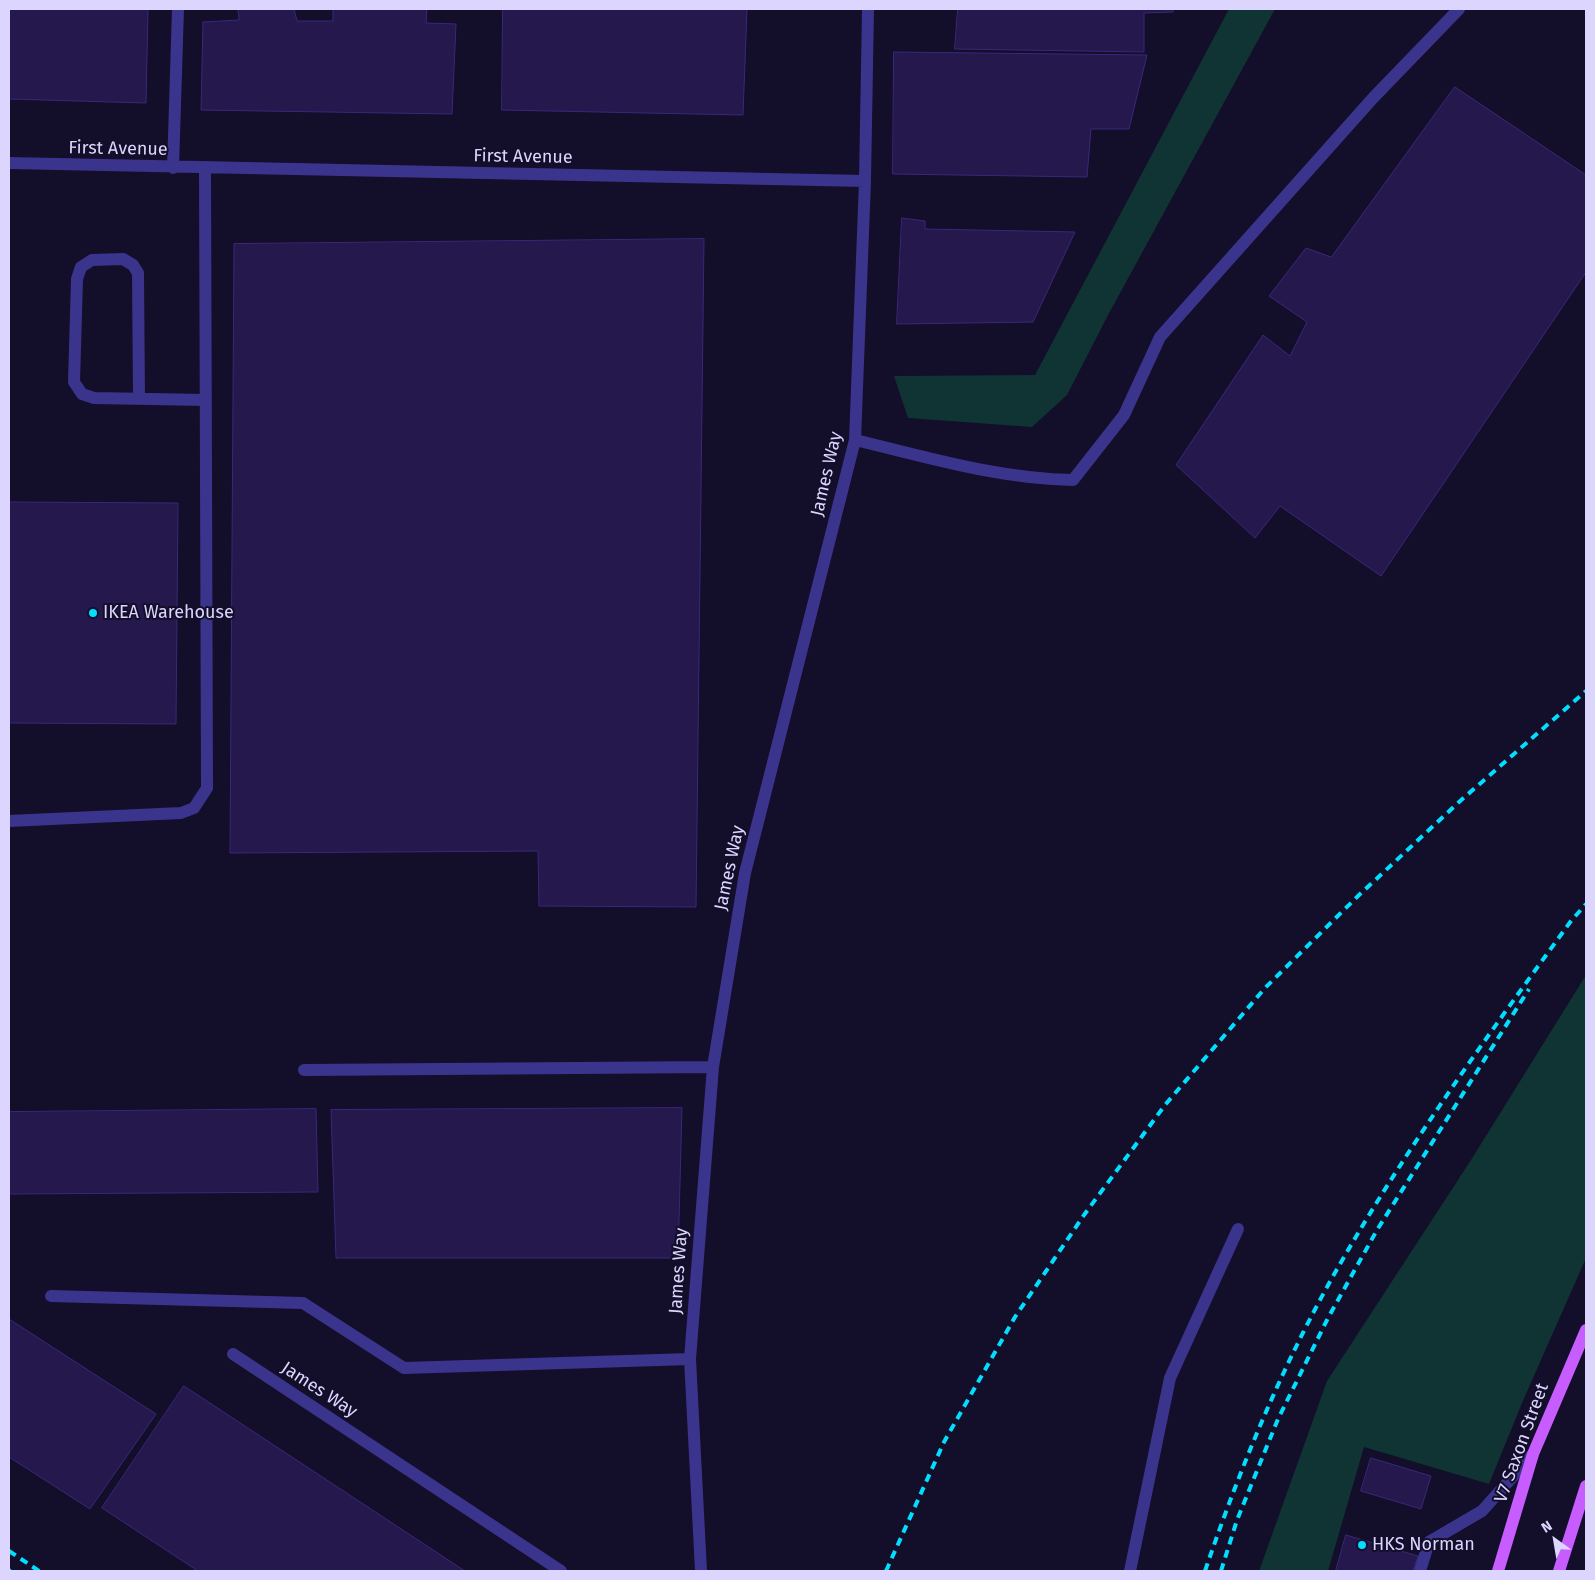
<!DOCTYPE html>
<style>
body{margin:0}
#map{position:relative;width:1595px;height:1580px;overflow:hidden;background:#130e29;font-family:"Fira Sans",sans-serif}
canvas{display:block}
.frame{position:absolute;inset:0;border:10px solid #dcd6ff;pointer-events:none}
.north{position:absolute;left:1530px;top:1515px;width:50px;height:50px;-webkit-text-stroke:4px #130e29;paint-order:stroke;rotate:328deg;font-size:14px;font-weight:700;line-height:20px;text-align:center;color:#dcd6ff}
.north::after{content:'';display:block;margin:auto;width:18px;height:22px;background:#dcd6ff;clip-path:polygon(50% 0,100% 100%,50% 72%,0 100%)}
</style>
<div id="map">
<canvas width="1595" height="1580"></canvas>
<div class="frame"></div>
<div class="north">N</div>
</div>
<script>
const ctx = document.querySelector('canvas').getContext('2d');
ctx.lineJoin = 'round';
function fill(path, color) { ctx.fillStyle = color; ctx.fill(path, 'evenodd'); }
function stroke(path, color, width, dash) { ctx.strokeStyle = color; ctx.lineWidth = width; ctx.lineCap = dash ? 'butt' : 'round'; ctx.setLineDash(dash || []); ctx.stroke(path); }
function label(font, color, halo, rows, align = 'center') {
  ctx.font = font + ' "Fira Sans",sans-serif'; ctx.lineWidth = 4; ctx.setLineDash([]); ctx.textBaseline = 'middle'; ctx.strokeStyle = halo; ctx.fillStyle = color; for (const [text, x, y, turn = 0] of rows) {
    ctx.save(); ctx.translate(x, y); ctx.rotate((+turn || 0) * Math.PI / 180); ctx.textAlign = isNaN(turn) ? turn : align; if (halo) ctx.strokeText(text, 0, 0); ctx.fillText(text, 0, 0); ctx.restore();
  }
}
const green = new Path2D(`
 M1229 9H1275L1107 317 1067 395 1032 427 908 418 894 376 1035 375Z
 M1586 975V1258L1522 1403 1489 1484 1364 1447 1328 1571H1259L1327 1381 1471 1160Z`);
const building = new Path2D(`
 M9 9H148L146 103 9 99Z
 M238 9H294L297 21H333V9H427L426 23 456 24 452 114 201 110 203 22 239 20Z
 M503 9H747L743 115 502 110Z
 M958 9H1173V12L1144 13V52L955 49Z
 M894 52 1147 55 1129 129H1091L1087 177 893 174Z
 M1455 87 1586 175V272L1381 576 1280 506 1255 538 1176 465 1263 335 1290 356 1307 322 1269 296 1306 248 1331 257Z
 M902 218 925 221V229L1075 232 1033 322 897 324Z
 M704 239 696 907 539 906 538 851 230 853 234 244Z
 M9 502 178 503 176 724 9 723Z
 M682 1108 678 1258H336L331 1110Z
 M316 1109 318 1192 9 1194V1112Z
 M9 1319 156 1414 90 1509 9 1457Z
 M184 1386 465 1571H198L102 1508Z
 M1371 1458 1431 1476 1421 1509 1361 1491Z
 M1346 1535 1418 1556 1413 1571H1336Z`);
const minor = new Path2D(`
 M9 163 865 181
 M173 168 178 9
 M139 399 138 273 133 265 123 259 92 260 81 267 77 279 74 382 82 394 94 398 206 400
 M855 440C927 457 999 479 1073 480L1124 415 1160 337 1373 98 1459 9
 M9 821 181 813 194 808 207 788 205 168
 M304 1070 713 1067
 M51 1296 303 1303 404 1368 690 1359
 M233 1354 561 1571
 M701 1571 690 1359 713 1067 745 873 855 440 865 181 868 9
 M1130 1571 1170 1378 1238 1229
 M1420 1571 1429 1542 1482 1511 1533 1454`);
const major = new Path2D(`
 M1498 1571 1533 1454 1586 1330
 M1559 1571 1586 1486`);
const rail = new Path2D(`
 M9 1551 39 1571
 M9 1570 10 1571
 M886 1571 944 1442 1015 1317 1084 1215 1165 1105 1265 988 1358 896 1459 802 1586 691
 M1205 1571C1240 1468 1282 1366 1336 1271 1406 1148 1488 1035 1571 921L1586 904
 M1221 1571 1237 1520 1278 1419 1328 1318 1377 1230 1529 989`);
const markers = [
 [93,613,5,"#02deff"],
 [1362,1545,5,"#02deff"]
];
const streetNames = [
 ["First Avenue",118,149,1],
 ["First Avenue",523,157,1],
 ["James Way",827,474,-77],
 ["James Way",730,868,-78],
 ["James Way",679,1271,-86],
 ["James Way",319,1390,33],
 ["V7 Saxon Street",1522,1443,-70]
];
const poiNames = [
 ["IKEA Warehouse",103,613],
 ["HKS Norman",1372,1545]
];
fill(green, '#103433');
fill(building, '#24184c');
stroke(building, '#3b287a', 1);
stroke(minor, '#3b348c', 12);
stroke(major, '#c75dff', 12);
stroke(rail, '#02deff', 4, [8, 6]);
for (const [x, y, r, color] of markers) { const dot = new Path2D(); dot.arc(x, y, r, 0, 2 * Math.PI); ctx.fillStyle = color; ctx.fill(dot); stroke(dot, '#130e29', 2); }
label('18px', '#dcd6ff', '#130e29', streetNames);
label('18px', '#dcd6ff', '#130e29', poiNames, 'left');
</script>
